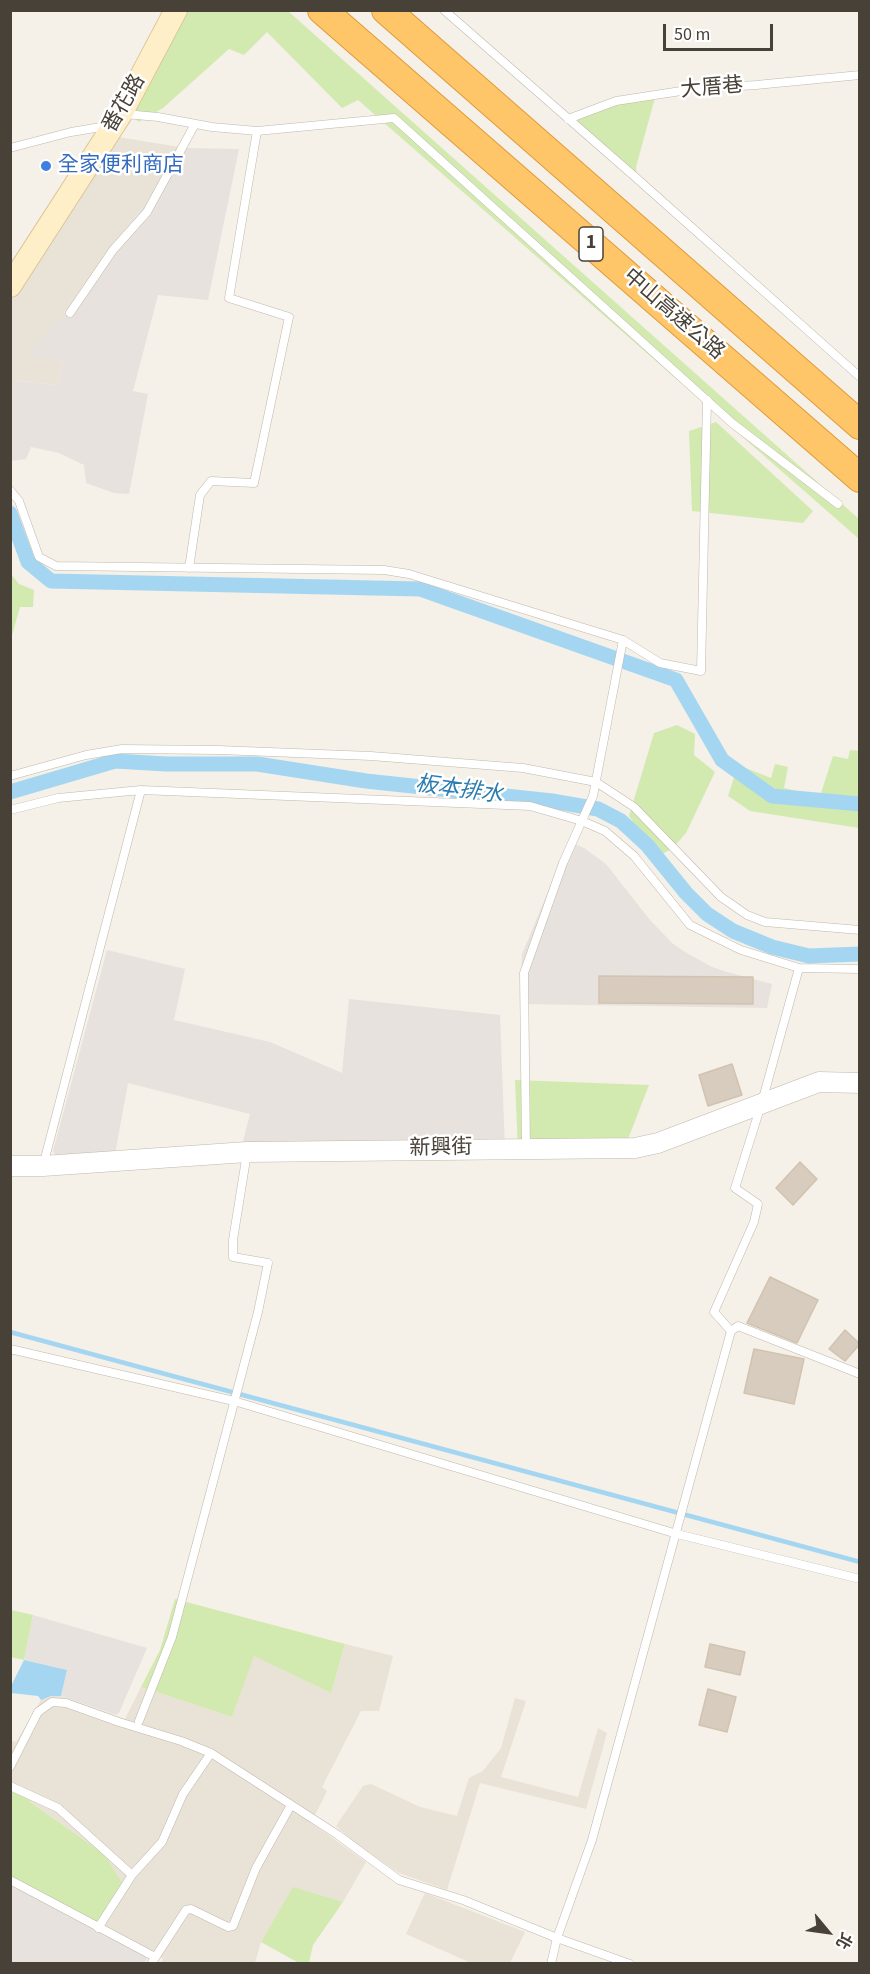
<!DOCTYPE html>
<meta charset="utf-8">
<style>
body{margin:0}
#map{position:relative;width:870px;height:1974px;overflow:hidden;background:#f5f0e8;font-family:"Source Sans 3","Noto Sans TC",sans-serif}
canvas{display:block}
.frame{position:absolute;inset:0;border:12px solid #484137;pointer-events:none}
.north{position:absolute;left:798px;top:1902px;width:60px;height:60px;-webkit-text-stroke:4px #fff;paint-order:stroke;rotate:119deg;font-size:16px;font-weight:700;line-height:24px;text-align:center;color:#484137}
.north::after{content:'';display:block;margin:auto;width:21px;height:27px;background:#484137;clip-path:polygon(50% 0,100% 100%,50% 72%,0 100%)}
.scale{position:absolute;left:663px;top:24px;width:110px;height:27px;box-sizing:border-box;border:3px solid #484137;border-top:0;padding-left:8px;font-size:18px;line-height:21px;white-space:nowrap;color:#484137;-webkit-text-stroke:4px #fff;paint-order:stroke}
</style>
<div id="map">
<canvas width="870" height="1974"></canvas>
<div class="frame"></div>
<div class="north">北</div>
<div class="scale">50 m</div>
</div>
<script>
const ctx = document.querySelector('canvas').getContext('2d');
ctx.lineJoin = 'round';
function fill(path, color) { ctx.fillStyle = color; ctx.fill(path, 'evenodd'); }
function stroke(path, color, width, dash) { ctx.strokeStyle = color; ctx.lineWidth = width; ctx.lineCap = dash ? 'butt' : 'round'; ctx.setLineDash(dash || []); ctx.stroke(path); }
function label(font, color, halo, rows, align = 'center') {
  ctx.font = font + ' "Source Sans 3","Noto Sans TC",sans-serif'; ctx.lineWidth = 5; ctx.setLineDash([]); ctx.textBaseline = 'middle'; ctx.strokeStyle = halo; ctx.fillStyle = color; for (const [text, x, y, turn = 0] of rows) {
    ctx.save(); ctx.translate(x, y); ctx.rotate((+turn || 0) * Math.PI / 180); ctx.textAlign = isNaN(turn) ? turn : align; if (halo) ctx.strokeText(text, 0, 0); ctx.fillText(text, 0, 0); ctx.restore();
  }
}
const residential = new Path2D(`
 M112 136 186 148 62 316 27 355 63 360 57 385 15 380 11 408V301Z
 M345 1644 393 1656 379 1711H361L322 1787 327 1791 311 1823 366 1862 343 1902 293 1888 261 1942 255 1963H161L163 1959 102 1927 104 1854 30 1802 22 1787 11 1786 10 1740 16 1742 41 1700 51 1696H61L125 1719 141 1687 232 1717 253 1655 331 1693Z
 M515 1698 526 1701 501 1777 578 1797 598 1728 607 1733 586 1809 480 1783 447 1890 399 1873 357 1845 336 1826 363 1786 371 1784 420 1807 457 1816 469 1778 483 1771 501 1748Z
 M425 1893 525 1932 510 1963H471L406 1934Z`);
const industrial = new Path2D(`
 M186 148 239 149 208 300 158 295 133 391 148 394 129 494 114 493 86 483 84 465 59 453 31 447 26 459 11 461 10 408 14 380 57 385 63 361 26 356 62 316Z
 M569 841 584 848 606 864 650 920 672 943 685 952 712 967 727 972 772 984 767 1008 520 1004 522 954Z
 M107 950 185 969 174 1020 270 1042 342 1073 349 999 500 1015 505 1150 240 1153 250 1114 128 1083 115 1154 58 1158 53 1151Z
 M33 1615 147 1648 119 1713 116 1715 61 1696 67 1670 24 1660Z
 M11 1884 151 1953 144 1963 11 1964Z`);
const green = new Path2D(`
 M182 11H288L859 519V539L358 100 342 108 267 32 244 55 229 49 163 108 139 122 127 112Z
 M656 94 636 167 637 183 578 133 574 120 582 111Z
 M716 422 813 511 803 523 692 511 689 431Z
 M11 574 19 584 34 590 33 607H20L11 639Z
 M677 725 695 734 694 755 715 772 686 833 673 848 657 857 629 816 654 733Z
 M850 750 859 751V828L750 811 728 796 738 765 771 778 775 764 788 767 784 788 820 796 833 756 848 759Z
 M515 1080 649 1085 623 1152 518 1151Z
 M175 1599 345 1644 331 1693 254 1656 232 1717 141 1687 160 1650Z
 M11 1610 33 1615 24 1660 11 1657Z
 M10 1786 22 1787 30 1802 104 1854 122 1883 102 1927 11 1884Z
 M293 1887 343 1902 313 1945 309 1963H299L261 1942Z`);
const water = new Path2D(`
 M24 1660 67 1670 61 1696H51L41 1700 38 1696 11 1693V1686Z`);
const stream = new Path2D(`
 M10 1332 860 1562`);
const canal = new Path2D(`
 M10 513 28 562 51 581 420 589 676 680 722 760 772 796 860 804
 M10 792 115 761 166 764H257L366 781 552 801 598 809 621 821 647 845 686 893 707 914 733 931 772 947 809 956 860 954`);
const building = new Path2D(`
 M599 976 753 977V1004L599 1003Z
 M732 1064 742 1095 708 1106 699 1075Z
 M800 1162 817 1179 793 1205 776 1188Z
 M770 1277 818 1300 797 1343 747 1323Z
 M845 1330 860 1344 845 1361 829 1349Z
 M754 1349 804 1359 794 1404 744 1393Z
 M710 1644 745 1652 740 1675 705 1667Z
 M708 1689 736 1697 727 1732 699 1725Z`);
const service = new Path2D(`
 M444 10 634 176 860 377
 M125 114 158 117 212 127 257 131 394 118 732 423 838 504
 M568 119 616 101 694 89 756 85 860 75
 M10 148 71 132 101 127 107 123
 M70 313 113 250 147 212 195 124
 M10 490 19 501 39 557 56 566 384 570 409 574 623 640
 M189 568 200 495 211 481 254 483 289 317 229 298 257 131
 M10 776 86 755 122 749 219 750 371 756 523 768 596 782 634 807 721 897 747 915 765 922 860 930
 M10 810 58 798 141 790
 M526 1149 524 973 563 863 593 796 623 640 660 663 701 671 707 400
 M43 1166 141 790 530 806 582 821 605 831 634 856 690 925 741 950 799 968 860 969
 M731 1331 738 1326 860 1374
 M10 1349 234 1401 677 1534 860 1579
 M139 1721 172 1637 258 1312 268 1263 233 1257V1240L247 1153
 M10 1767 38 1712 52 1702 66 1703 119 1722 181 1741 211 1753 338 1835 399 1880 463 1900 557 1938 630 1964
 M10 1786 58 1808 132 1875
 M10 1880 155 1957
 M98 1928 132 1875 162 1842 183 1794 211 1753
 M151 1964 186 1910 191 1909 228 1927 233 1926 256 1868 291 1805
 M551 1964 557 1938 592 1840 731 1331 714 1312 754 1222 758 1204 735 1188 762 1102 799 968`);
const tertiary = new Path2D(`
 M10 1166H43L247 1152 635 1148 658 1143 819 1082 860 1083`);
const secondary = new Path2D(`
 M10 286 121 114 176 10`);
const motorway = new Path2D(`
 M322 10 860 478
 M386 10 860 425`);
const markers = [
 [46,166,6,"#3f7fe0"]
];
const shields = [
 [591,244,24]
];
const shieldNames = [
 ["1",591,244]
];
const streetNames = [
 ["大厝巷",712,89,-5],
 ["番花路",125,104,-60],
 ["中山高速公路",673,315,41],
 ["新興街",441,1149,-1]
];
const shopNames = [
 ["全家便利商店",58,166]
];
const waterNames = [
 ["板本排水",459,791,8]
];
fill(residential, '#e9e2d6');
fill(industrial, '#e7e2dd');
fill(green, '#d2eab0');
fill(water, '#a4d6f2');
stroke(stream, '#a4d6f2', 4.5);
stroke(canal, '#a4d6f2', 15);
fill(building, '#d7ccbd');
stroke(building, '#d2c3b0', 1.5);
stroke(service, '#c0b8ab', 9);
stroke(tertiary, '#c0b8ab', 21);
stroke(secondary, '#d9c599', 24);
stroke(motorway, '#e19a36', 30);
stroke(service, '#fff', 8);
stroke(tertiary, '#fff', 20);
stroke(secondary, '#ffefc8', 22);
stroke(motorway, '#ffc669', 28);
for (const [x, y, r, color] of markers) { const dot = new Path2D(); dot.arc(x, y, r, 0, 2 * Math.PI); ctx.fillStyle = color; ctx.fill(dot); stroke(dot, '#fff', 2); }
for (const [x, y, w] of shields) { const box = new Path2D(); box.roundRect(x - w / 2, y - 17, w, 34, 4.5); ctx.fillStyle = '#fff'; ctx.fill(box); stroke(box, '#484137', 1.5); }
label('bold 20px', '#484137', null, shieldNames);
label('21px', '#484137', '#fff', streetNames);
label('21px', '#366cbe', '#fff', shopNames, 'left');
label('italic 22px', '#2b7db0', '#fff', waterNames);
</script>
